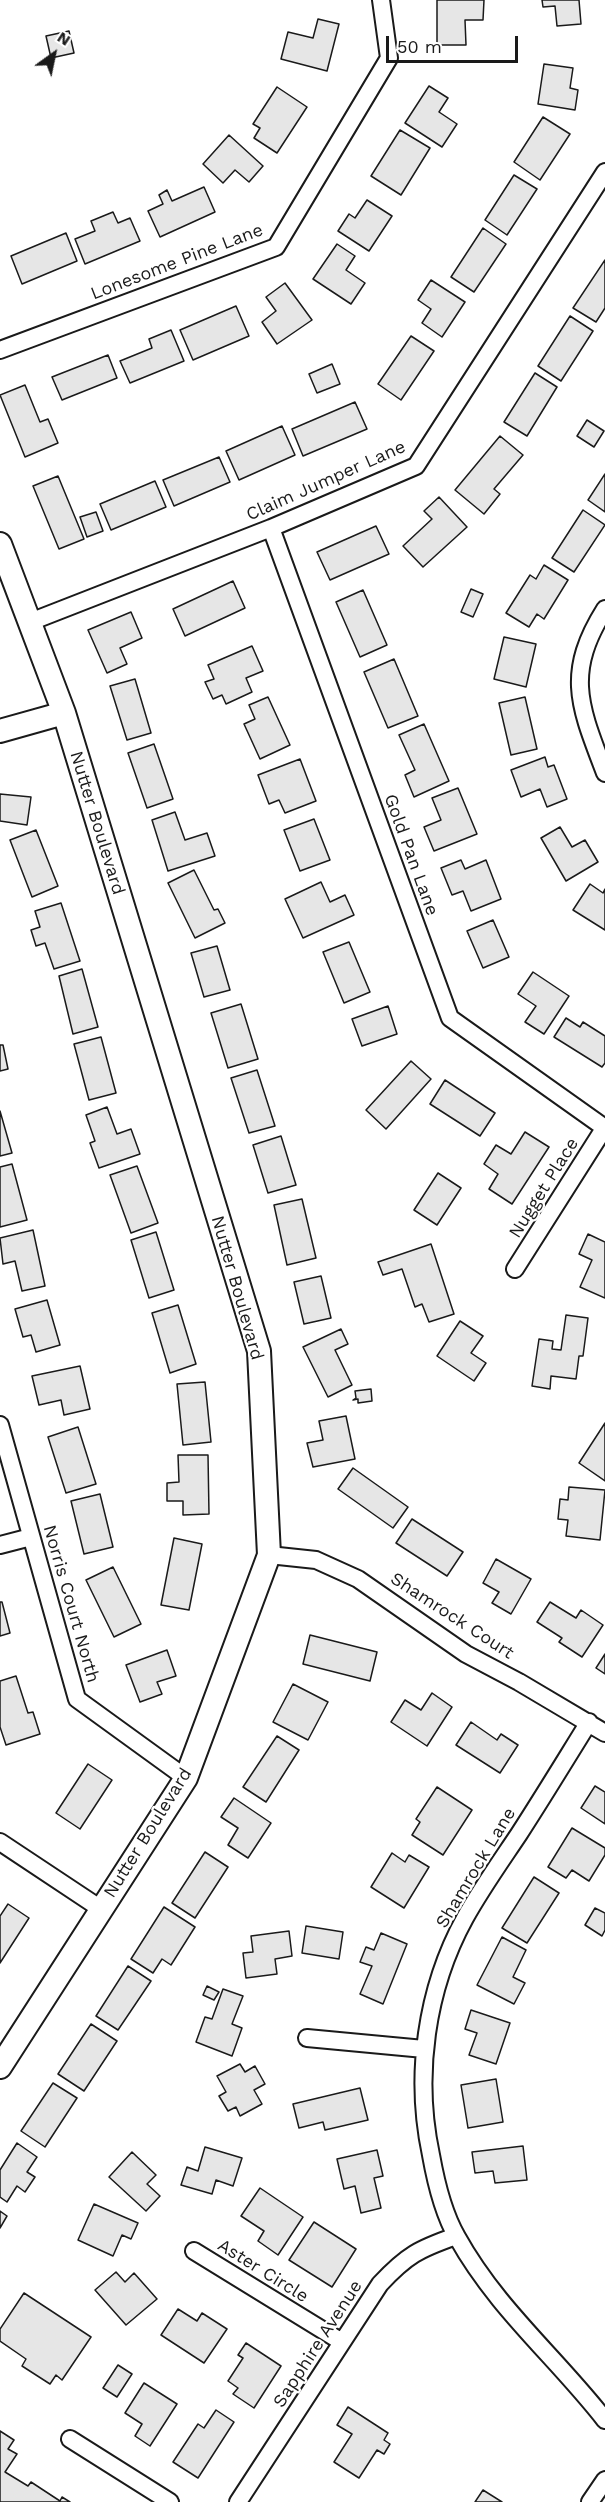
<!DOCTYPE html>
<style>
body{margin:0}
#map{position:relative;width:605px;height:2502px;overflow:hidden;background:#fff;font-family:"Work Sans",sans-serif}
canvas{display:block}
.north{position:absolute;left:24px;top:24px;width:60px;height:60px;-webkit-text-stroke:4px #fff;paint-order:stroke;rotate:33deg;font-size:16px;font-weight:700;line-height:24px;text-align:center;color:#1a1a1a}
.north::after{content:'';display:block;margin:auto;width:21px;height:27px;background:#1a1a1a;clip-path:polygon(50% 0,100% 100%,50% 72%,0 100%)}
.scale{position:absolute;left:386px;top:36px;width:132px;height:27px;box-sizing:border-box;border:3px solid #1a1a1a;border-top:0;padding-left:8px;font-size:18px;line-height:21px;white-space:nowrap;color:#1a1a1a;-webkit-text-stroke:4px #fff;paint-order:stroke}
</style>
<div id="map">
<canvas width="605" height="2502"></canvas>
<div class="north">N</div>
<div class="scale">50 m</div>
</div>
<script>
const ctx = document.querySelector('canvas').getContext('2d');
ctx.lineJoin = 'round';
function fill(path, color) { ctx.fillStyle = color; ctx.fill(path, 'evenodd'); }
function stroke(path, color, width, dash) { ctx.strokeStyle = color; ctx.lineWidth = width; ctx.lineCap = dash ? 'butt' : 'round'; ctx.setLineDash(dash || []); ctx.stroke(path); }
function label(font, color, halo, rows, align = 'center') {
  ctx.font = font + ' "Work Sans",sans-serif'; ctx.lineWidth = 4.5; ctx.setLineDash([]); ctx.textBaseline = 'middle'; ctx.strokeStyle = halo; ctx.fillStyle = color; for (const [text, x, y, turn = 0] of rows) {
    ctx.save(); ctx.translate(x, y); ctx.rotate((+turn || 0) * Math.PI / 180); ctx.textAlign = isNaN(turn) ? turn : align; if (halo) ctx.strokeText(text, 0, 0); ctx.fillText(text, 0, 0); ctx.restore();
  }
}
const building = new Path2D(`
 M437 0H484L483 20H465L466 45H437Z
 M542 0H579L581 24 557 26 555 6 543 7Z
 M318 19 339 24 327 71 281 59 288 32 313 38Z
 M69 31 74 53 51 58 46 36Z
 M544 64 573 68 570 88 578 90 575 110 538 104Z
 M429 86 448 98 439 112 457 124 442 147 405 123Z
 M277 87 307 107 277 153 254 138 260 128 253 124Z
 M543 117 570 134 540 180 514 162Z
 M400 130 430 148 401 195 371 176Z
 M229 135 263 166 249 182 235 170 223 183 203 164Z
 M514 175 537 189 507 235 485 220Z
 M204 187 215 212 160 237 148 211 163 204 159 195 167 190 172 201Z
 M367 200 392 216 369 251 338 231 349 214 355 218Z
 M113 212 118 223 130 218 140 241 85 264 75 239 95 231 91 221Z
 M483 228 506 244 474 292 451 277Z
 M66 233 77 261 22 284 11 256Z
 M337 244 355 256 346 270 365 283 351 304 313 279Z
 M605 260V308L596 322 573 308Z
 M431 280 465 302 442 337 422 323 431 309 418 300Z
 M285 283 312 320 277 344 262 322 276 311 266 297Z
 M236 306 249 336 193 360 180 330Z
 M570 316 593 331 561 381 538 366Z
 M171 330 184 361 130 383 120 361 152 348 149 339Z
 M411 336 434 351 401 400 378 384Z
 M108 355 117 378 62 400 52 377Z
 M332 364 340 384 317 393 309 374Z
 M535 373 557 387 527 436 504 422Z
 M25 385 40 422 48 419 58 443 25 457 0 395Z
 M355 402 367 429 303 456 292 429Z
 M587 420 604 431 594 447 577 436Z
 M282 426 295 455 239 480 226 451Z
 M500 436 523 455 494 489 500 494 484 514 455 490Z
 M219 457 230 482 174 506 163 480Z
 M605 474V512L588 500Z
 M58 476 84 539 59 549 33 486Z
 M155 481 166 507 111 530 100 504Z
 M439 497 467 527 423 567 403 546 432 519 424 511Z
 M583 510 605 525 574 572 552 558Z
 M96 512 103 531 87 537 80 517Z
 M376 526 389 554 330 580 317 552Z
 M544 565 568 580 544 619 537 614 529 627 506 613 530 575 536 579Z
 M233 581 245 608 185 636 173 609Z
 M471 589 483 594 473 617 461 612Z
 M363 590 387 645 360 657 336 602Z
 M131 612 142 638 120 648 127 664 107 673 88 630Z
 M504 637 536 644 526 687 494 679Z
 M252 646 263 671 246 678 252 692 226 704 222 695 213 699 205 682 214 679 208 665Z
 M394 659 418 716 388 728 364 672Z
 M135 679 151 733 127 740 110 686Z
 M268 697 290 745 260 759 244 724 255 719 249 705Z
 M525 697 537 749 511 755 499 703Z
 M424 724 449 781 414 797 405 775 415 770 399 735Z
 M154 744 173 799 147 808 128 753Z
 M545 757 548 767 554 765 567 799 547 807 540 789 521 797 511 770Z
 M300 759 316 801 285 813 279 800 269 804 258 775Z
 M458 788 477 834 434 851 424 827 441 820 432 798Z
 M0 794 31 797 27 825 0 821Z
 M175 812 185 840 207 833 215 856 168 871 152 820Z
 M314 819 330 860 300 871 284 830Z
 M560 827 572 847 585 840 598 862 566 881 541 838Z
 M36 830 58 886 32 897 10 840Z
 M461 860 465 869 486 860 501 899 471 911 463 891 452 895 441 868Z
 M194 870 214 910 218 909 225 923 195 938 168 883Z
 M321 882 330 902 345 895 354 915 303 938 285 899Z
 M590 884 603 893 605 889V930L573 910Z
 M61 903 80 961 54 969 45 943 36 946 31 930 40 927 35 911Z
 M493 920 509 957 483 968 467 931Z
 M349 942 370 992 344 1003 323 952Z
 M217 946 230 990 204 997 191 953Z
 M82 969 98 1027 73 1034 59 976Z
 M533 972 569 996 544 1034 525 1022 536 1006 518 994Z
 M241 1004 258 1059 228 1068 211 1013Z
 M388 1006 397 1034 362 1046 352 1019Z
 M566 1018 580 1027 583 1022 605 1036V1063L602 1067 554 1037Z
 M101 1037 116 1093 89 1100 74 1044Z
 M0 1045H3L8 1069 0 1071Z
 M411 1061 431 1079 386 1129 366 1110Z
 M257 1070 275 1126 249 1133 231 1078Z
 M445 1080 495 1113 480 1136 430 1104Z
 M107 1107 117 1134 131 1129 140 1154 99 1168 90 1143 95 1141 86 1115Z
 M0 1111 12 1153 0 1156Z
 M525 1132 549 1147 512 1204 489 1189 498 1174 484 1164 496 1145 511 1154Z
 M281 1136 296 1185 268 1193 253 1145Z
 M12 1164 27 1220 0 1227V1167Z
 M137 1166 158 1223 131 1233 110 1175Z
 M438 1173 461 1188 437 1225 414 1210Z
 M302 1199 316 1258 287 1265 274 1205Z
 M33 1230 45 1286 22 1291 15 1261 3 1264 0 1238Z
 M156 1232 174 1290 149 1298 131 1240Z
 M588 1234 605 1242V1298L580 1287 592 1260 579 1254Z
 M431 1244 454 1314 429 1322 422 1304 415 1307 402 1269 383 1275 378 1262Z
 M321 1276 331 1318 304 1324 294 1282Z
 M47 1300 60 1345 36 1352 31 1335 23 1337 15 1309Z
 M178 1305 196 1364 170 1373 152 1313Z
 M566 1315 588 1318 583 1356H579L576 1379 551 1376 550 1389 532 1386 539 1339 553 1341 552 1349 561 1350Z
 M460 1321 483 1336 471 1353 486 1363 474 1381 437 1356Z
 M341 1329 348 1344 335 1350 352 1385 328 1397 303 1347Z
 M80 1366 90 1409 64 1415 61 1400 39 1405 32 1376Z
 M205 1382 211 1442 183 1445 177 1384Z
 M371 1389 372 1401 358 1403V1399L353 1400 356 1398 355 1391Z
 M346 1416 355 1459 313 1467 307 1443 323 1440 319 1421Z
 M605 1423V1481L579 1463Z
 M78 1427 96 1484 66 1493 48 1437Z
 M178 1455H208L209 1514 183 1515V1501H167V1483L179 1482Z
 M353 1468 408 1507 393 1528 338 1489Z
 M569 1487 605 1490 600 1540 566 1536 568 1520 558 1519 560 1499 568 1500Z
 M100 1494 113 1547 84 1554 71 1501Z
 M412 1519 463 1552 447 1576 396 1543Z
 M174 1538 202 1544 189 1610 161 1605Z
 M496 1559 531 1579 511 1614 492 1603 499 1592 483 1583Z
 M113 1567 141 1624 114 1637 86 1580Z
 M0 1602H2L10 1633 0 1636Z
 M550 1602 576 1618 581 1610 603 1625 582 1657 559 1642 562 1638 537 1622Z
 M310 1635 377 1652 370 1681 303 1664Z
 M167 1650 176 1676 157 1682 162 1694 140 1702 126 1665Z
 M605 1654V1674L596 1668Z
 M16 1676 28 1713 33 1712 40 1734 6 1745 0 1727V1681Z
 M293 1684 328 1702 308 1740 273 1722Z
 M432 1693 452 1707 427 1746 391 1722 405 1700 421 1710Z
 M471 1722 497 1740 501 1734 518 1745 500 1773 456 1745Z
 M277 1736 299 1750 266 1802 243 1787Z
 M88 1764 112 1780 80 1829 56 1813Z
 M595 1786 605 1792V1824L581 1808Z
 M437 1787 472 1810 443 1855 412 1835 420 1822 416 1819Z
 M234 1798 271 1823 248 1858 228 1845 238 1828 221 1817Z
 M572 1828 605 1848V1855L589 1881 572 1870 566 1878 548 1867Z
 M205 1852 228 1867 195 1918 172 1903Z
 M392 1853 405 1862 409 1855 429 1867 404 1908 371 1887Z
 M534 1877 559 1893 527 1943 502 1928Z
 M8 1904 29 1918 0 1963V1916Z
 M164 1907 195 1927 171 1965 162 1959 153 1973 131 1959Z
 M595 1908 605 1913V1930L602 1936 585 1925Z
 M306 1926 343 1932 339 1959 302 1953Z
 M289 1931 292 1956 275 1959 277 1974 246 1978 243 1953 253 1952 251 1936Z
 M381 1933 407 1944 383 2004 360 1994 372 1966 360 1962 366 1947 374 1950Z
 M502 1937 526 1950 513 1977 525 1983 514 2004 477 1985Z
 M128 1966 151 1981 118 2030 96 2016Z
 M207 1986 219 1992 214 2000 203 1995Z
 M223 1989 243 1996 232 2024 242 2028 232 2056 196 2042 205 2017 212 2019Z
 M471 2010 510 2023 496 2064 469 2055 477 2033 465 2029Z
 M91 2024 117 2041 84 2091 58 2074Z
 M240 2064 245 2072 255 2066 265 2084 254 2090 262 2104 240 2116 236 2107 228 2111 219 2096 226 2092 217 2076Z
 M496 2079 503 2122 468 2128 461 2085Z
 M53 2083 77 2098 45 2147 21 2131Z
 M360 2088 368 2120 325 2130 323 2122 299 2128 293 2104Z
 M17 2143 37 2157 27 2172 35 2177 25 2192 17 2186 7 2202 0 2197V2170Z
 M523 2146 527 2180 495 2183 493 2171 475 2173 472 2152Z
 M205 2147 242 2158 233 2186 216 2180 212 2194 181 2185 187 2167 198 2171Z
 M377 2150 383 2176 374 2178 381 2208 361 2213 355 2186 344 2189 337 2159Z
 M132 2152 156 2175 147 2184 160 2196 146 2211 109 2177Z
 M260 2188 303 2217 278 2255 258 2241 264 2231 241 2216Z
 M94 2204 138 2223 131 2239 122 2235 113 2256 78 2240Z
 M0 2211 7 2216 0 2228Z
 M314 2222 356 2249 332 2287 289 2260Z
 M116 2272 125 2282 134 2273 157 2299 126 2325 95 2290Z
 M24 2293 91 2337 62 2380 56 2375 50 2384 22 2366 26 2359 0 2341V2329Z
 M178 2309 197 2321 202 2313 227 2329 204 2363 161 2335Z
 M246 2343 281 2366 254 2408 233 2394 238 2388 228 2381 243 2358 238 2355Z
 M118 2365 132 2374 117 2397 103 2388Z
 M144 2383 177 2404 150 2446 135 2436 142 2424 125 2413Z
 M348 2407 388 2433 384 2440 390 2444 384 2454 377 2450 359 2478 334 2462 352 2434 337 2425Z
 M216 2410 234 2422 198 2478 173 2462 198 2424 204 2428Z
 M0 2431 14 2440 8 2449 17 2454 5 2472 28 2486 31 2482 60 2501 62 2497 70 2502H0Z
 M483 2490 502 2502H475Z`);
const street = new Path2D(`
 M0 350 276 247 389 58 381 0
 M271 528 450 1018 605 1128
 M605 609C564 674 580 707 605 773
 M30 622 271 528 416 466 605 172
 M515 1269 605 1127
 M0 1425 77 1699 186 1778
 M0 1545 31 1537
 M269 1555 316 1560 358 1579 466 1654 519 1682 605 1733
 M589 1722C566 1759 543 1797 519 1834 501 1861 481 1889 465 1918 426 1989 414 2076 431 2155 436 2183 443 2213 457 2237 497 2309 556 2357 605 2420
 M0 1842 101 1909
 M307 2038 424 2049
 M194 2251 342 2342
 M70 2439 170 2502
 M238 2502 380 2284C407 2255 419 2249 456 2236
 M590 2502 605 2480`);
const secondary = new Path2D(`
 M0 544 64 713 259 1351 269 1555 186 1778 0 2067
 M0 731 64 713`);
const streetNames = [
 ["Lonesome Pine Lane",177,262,-21],
 ["Claim Jumper Lane",326,481,-24],
 ["Nutter Boulevard",97,823,73],
 ["Gold Pan Lane",411,855,70],
 ["Nugget Place",544,1188,-58],
 ["Nutter Boulevard",237,1288,74],
 ["Norris Court North",71,1604,74],
 ["Shamrock Court",452,1616,33],
 ["Nutter Boulevard",148,1833,-58],
 ["Shamrock Lane",476,1868,-59],
 ["Aster Circle",263,2271,32],
 ["Sapphire Avenue",318,2344,-57]
];
fill(building, '#e6e6e6');
stroke(building, '#1a1a1a', 1.5);
stroke(street, '#1a1a1a', 20);
stroke(secondary, '#1a1a1a', 26);
stroke(street, '#fff', 16);
stroke(secondary, '#fff', 22);
label('18px', '#1a1a1a', '#fff', streetNames);
</script>
